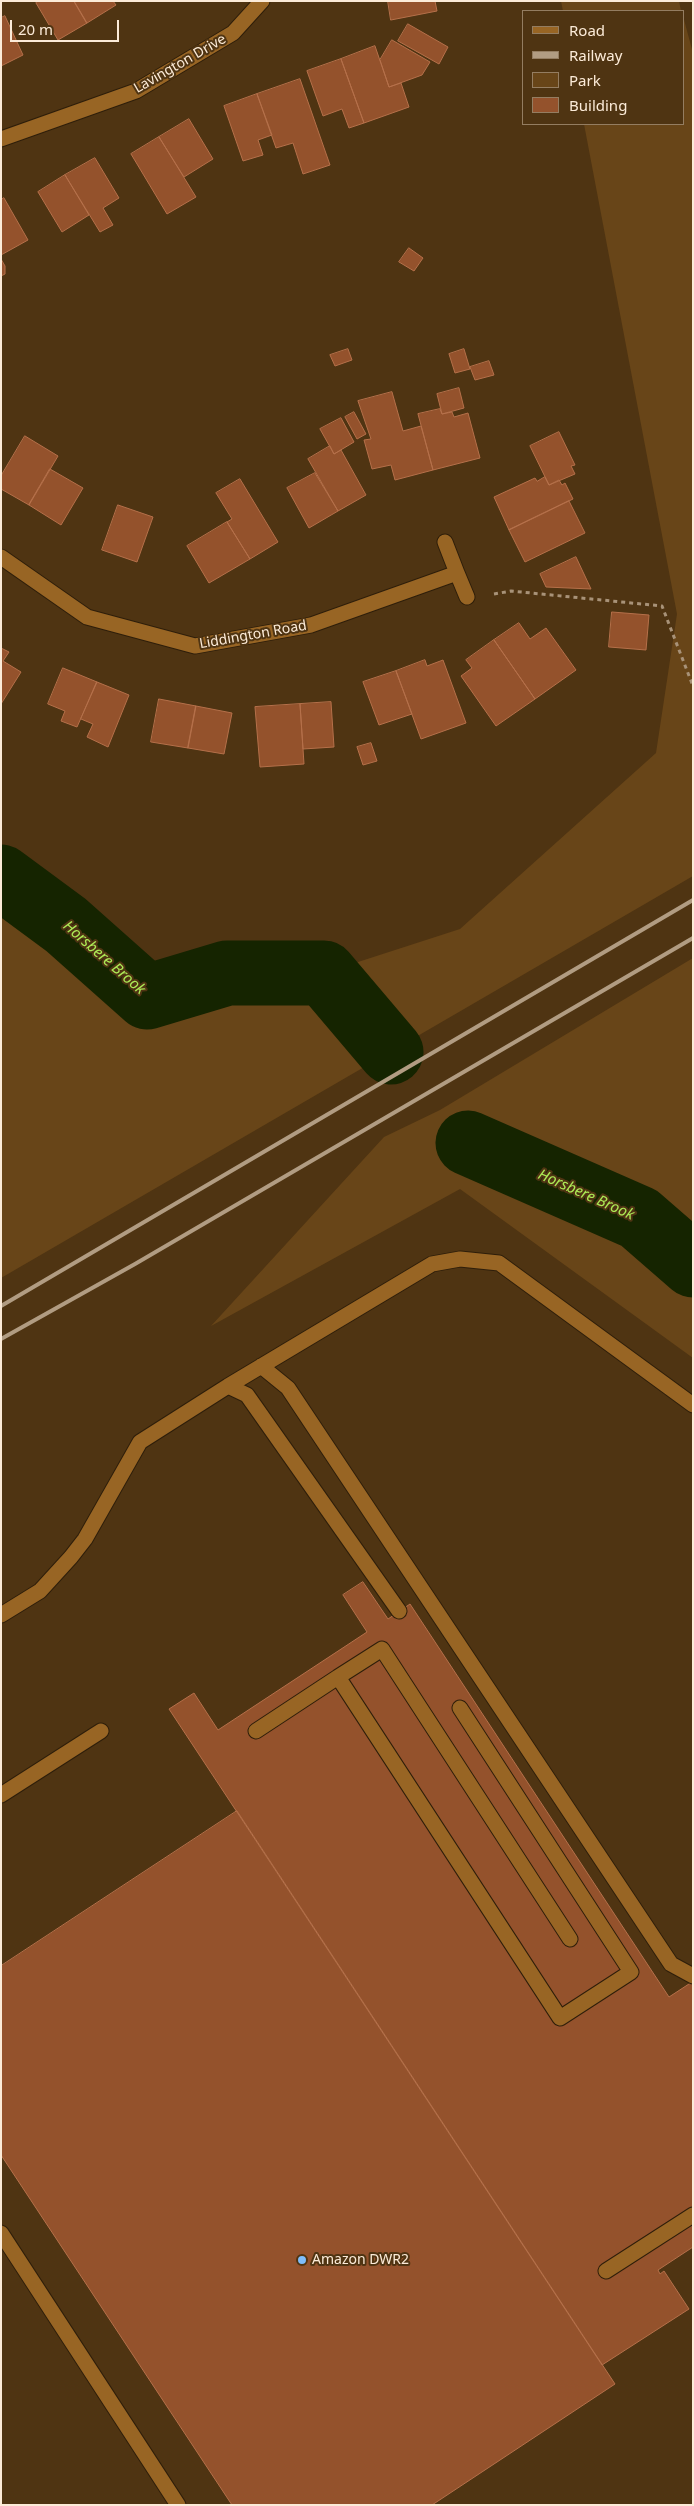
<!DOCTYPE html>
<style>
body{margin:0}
#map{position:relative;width:694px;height:2506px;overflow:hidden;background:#4f3412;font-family:"Noto Sans",sans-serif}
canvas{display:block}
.frame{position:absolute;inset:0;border:2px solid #fcebd8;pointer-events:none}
.legend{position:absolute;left:522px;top:10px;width:162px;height:115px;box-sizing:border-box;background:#4f3412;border:1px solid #947d61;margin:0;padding:6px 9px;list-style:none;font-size:15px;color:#fcebd8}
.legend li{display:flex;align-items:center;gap:10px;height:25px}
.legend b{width:25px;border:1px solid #947d61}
.scale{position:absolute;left:10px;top:20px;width:109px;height:22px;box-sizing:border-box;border:2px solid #fcebd8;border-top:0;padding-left:6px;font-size:15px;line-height:18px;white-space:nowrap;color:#fcebd8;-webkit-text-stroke:4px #4f3412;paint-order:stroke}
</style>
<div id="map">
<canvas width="694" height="2506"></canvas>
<div class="frame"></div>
<ul class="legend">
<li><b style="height:6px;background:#986524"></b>Road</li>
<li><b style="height:6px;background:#b19c82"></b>Railway</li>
<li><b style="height:14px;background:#684518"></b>Park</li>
<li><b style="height:14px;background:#94522c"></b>Building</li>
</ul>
<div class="scale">20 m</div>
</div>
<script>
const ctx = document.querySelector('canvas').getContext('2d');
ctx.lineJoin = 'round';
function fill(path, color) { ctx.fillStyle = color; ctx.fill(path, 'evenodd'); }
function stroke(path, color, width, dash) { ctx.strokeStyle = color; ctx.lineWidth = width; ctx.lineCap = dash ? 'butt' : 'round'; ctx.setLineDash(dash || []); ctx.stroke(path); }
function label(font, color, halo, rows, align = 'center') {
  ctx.font = font + ' "Noto Sans",sans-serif'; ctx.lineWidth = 4; ctx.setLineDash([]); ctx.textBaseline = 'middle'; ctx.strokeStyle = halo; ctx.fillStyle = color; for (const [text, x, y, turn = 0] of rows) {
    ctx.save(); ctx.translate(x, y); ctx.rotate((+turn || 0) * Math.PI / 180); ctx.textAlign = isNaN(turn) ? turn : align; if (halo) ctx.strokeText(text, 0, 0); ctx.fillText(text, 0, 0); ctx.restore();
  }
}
const green = new Path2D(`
 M561 1H679L681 11H563Z
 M683 16 693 53V876L1 1278V877L66 925 147 997 227 973H324L460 929 656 753 677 614 584 124H683Z
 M693 958V1358L460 1189 211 1326 384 1137 440 1110Z`);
const river = new Path2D(`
 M1 877 66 925 147 997 227 973H324L391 1052
 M468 1143 639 1218 693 1265`);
const building = new Path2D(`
 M39 1H74L87 23 58 40 36 3Z
 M74 1H113L116 5 87 23Z
 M388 1H435L437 11 391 20Z
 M5 16 23 55 1 66V18Z
 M408 24 448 47 439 64 398 41Z
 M392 40 430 62 422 75 389 87 380 60Z
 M375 46 389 87 401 83 409 107 364 123 341 59Z
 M341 59 364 123 349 128 342 109 323 116 307 71Z
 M300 79 330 165 303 174 293 143 276 148 257 94Z
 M257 94 272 135 258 140 263 155 243 161 224 106Z
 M189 119 213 159 184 177 159 137Z
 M159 137 196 197 167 214 131 154Z
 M95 158 119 198 103 208 113 225 100 232 65 175Z
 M65 175 89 215 62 232 38 192Z
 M4 198 28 240 1 255V200Z
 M409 248 423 258 414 271 399 262Z
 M1 259 5 266V274L1 276Z
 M348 349 352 360 335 366 330 355Z
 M464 349 470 369 455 373 449 354Z
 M489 361 494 375 475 380 470 367Z
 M459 388 464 408 442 414 437 394Z
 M392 392 403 431 421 426 433 470 395 480 391 465 372 469 364 440 371 439 358 401Z
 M440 409 442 414 452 412 454 417 468 413 480 458 433 470 418 414Z
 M354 412 366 434 357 439 345 417Z
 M341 418 354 442 334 454 320 429Z
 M559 432 575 465 571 466 575 474 549 485 530 446Z
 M25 436 58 456 29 505 1 489V476Z
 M330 446 334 454 341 450 366 495 338 511 308 459Z
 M50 469 83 488 61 525 29 505Z
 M315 473 338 511 309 528 287 488Z
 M545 477 549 485 559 480 562 485 565 483 573 499 509 530 494 497 535 478 537 481Z
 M240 479 278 542 250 559 227 522 232 519 216 493Z
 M569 501 585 533 525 562 509 530Z
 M118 505 153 517 137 562 102 550Z
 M227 522 250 559 209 583 187 546Z
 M576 557 591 589 546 587 540 574Z
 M612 612 649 615 646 650 609 647Z
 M519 623 530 639 546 628 576 670 535 699 494 640Z
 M494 640 535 699 496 726 461 676 472 668 466 660Z
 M1 648 9 652 3 661 21 672 1 704Z
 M425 660 427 666 443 660 466 723 421 739 396 671Z
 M63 668 97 682 77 727 61 721 65 711 48 704Z
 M396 671 412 714 379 725 363 682Z
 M97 682 129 695 108 747 87 737 93 724 81 719Z
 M159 699 196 706 188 748 151 742Z
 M331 702 334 747 303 749 300 704Z
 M300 704 304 764 260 767 255 707Z
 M196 706 232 713 224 754 188 748Z
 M371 743 377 761 363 765 357 747Z
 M363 1582 388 1619 410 1604 669 1997 692 1982 693 1984V2247L658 2270 660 2274 664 2271 689 2309 602 2365 169 1709 194 1693 218 1730 367 1632 343 1595Z
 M237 1811 615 2384 432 2505H232L1 2155V1966Z`);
const path = new Path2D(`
 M494 594 511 591 662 606 693 686`);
const lane = new Path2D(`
 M261 1366 288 1388 671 1964 693 1976
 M228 1386 247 1395 399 1611
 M1 1615 40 1591 71 1557 85 1539 140 1442 228 1386 432 1264 460 1259 499 1263 693 1405
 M338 1677 382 1649 570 1939
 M256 1731 338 1677 560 2018 631 1972 460 1708
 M1 1795 101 1731
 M1 2233 178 2505
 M606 2271 693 2215`);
const street = new Path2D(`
 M1 139 136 91 233 33 262 1
 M445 542 457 573
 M1 557 87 617 195 646 311 625 457 573 467 597`);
const rail = new Path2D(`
 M1 1306 693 900
 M1 1339 135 1264 693 938`);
const markers = [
 [302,2260,5,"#7fbdfa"]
];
const streetNames = [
 ["Lavington Drive",180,64,-30],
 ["Liddington Road",253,635,-10]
];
const poiNames = [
 ["Amazon DWR2",312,2260]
];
const waterNames = [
 ["Horsbere Brook",104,958,41],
 ["Horsbere Brook",586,1195,24]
];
fill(green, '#684518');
stroke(river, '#152400', 65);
fill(building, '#94522c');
stroke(building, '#b5704a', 1);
stroke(lane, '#2e1e0a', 17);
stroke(street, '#2e1e0a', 17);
stroke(path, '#a89278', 3, [4, 4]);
stroke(lane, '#986524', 15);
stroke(street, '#986524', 15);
stroke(rail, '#b19c82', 4);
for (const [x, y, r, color] of markers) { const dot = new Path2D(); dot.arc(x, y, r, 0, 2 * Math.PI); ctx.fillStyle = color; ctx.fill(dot); stroke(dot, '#4f3412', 2); }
label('14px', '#fcebd8', '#4f3412', streetNames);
label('14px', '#fcebd8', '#4f3412', poiNames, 'left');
label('italic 15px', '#adea56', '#4f3412', waterNames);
</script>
